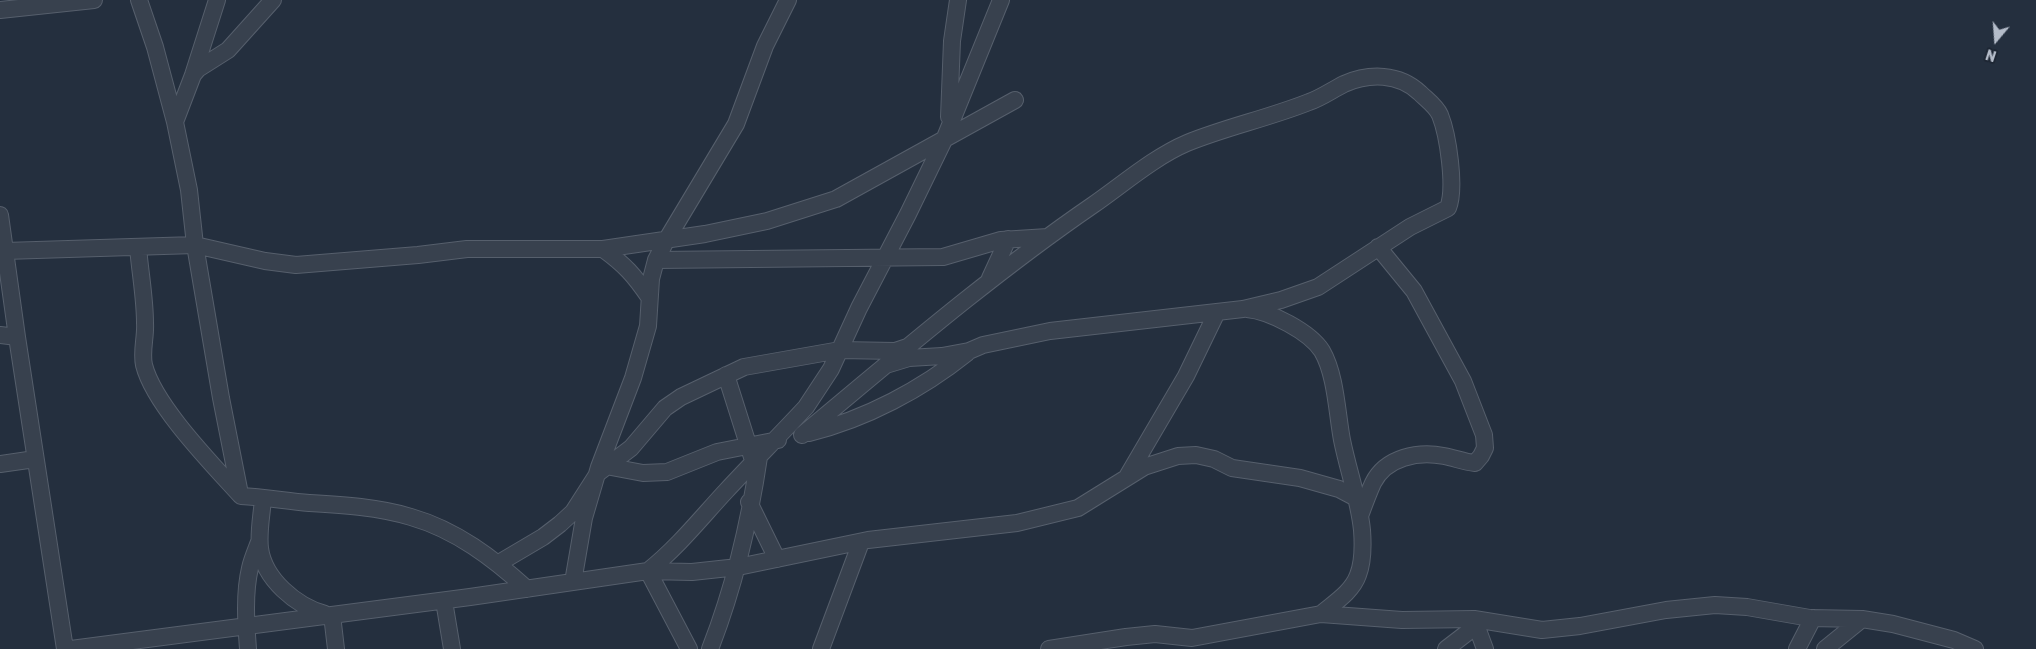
<!DOCTYPE html>
<style>
body{margin:0}
#map{position:relative;width:2036px;height:649px;overflow:hidden;background:#242f3e;font-family:Rubik,sans-serif}
canvas{display:block}
.north{position:absolute;left:1971px;top:15px;width:50px;height:50px;-webkit-text-stroke:4px #1d2633;paint-order:stroke;rotate:198deg;font-size:14px;font-weight:700;line-height:20px;text-align:center;color:#b4bcc9}
.north::after{content:'';display:block;margin:auto;width:18px;height:22px;background:#b4bcc9;clip-path:polygon(50% 0,100% 100%,50% 72%,0 100%)}
</style>
<div id="map">
<canvas width="2036" height="649"></canvas>
<div class="north">N</div>
</div>
<script>
const ctx = document.querySelector('canvas').getContext('2d');
ctx.lineJoin = 'round';
function stroke(path, color, width, dash) { ctx.strokeStyle = color; ctx.lineWidth = width; ctx.lineCap = dash ? 'butt' : 'round'; ctx.setLineDash(dash || []); ctx.stroke(path); }
const minor = new Path2D(`
 M139 0 155 47 175 122 189 190 195 245 221 398 240 494
 M0 10 94 0
 M193 75 198 69 228 50 273 0
 M949 117 952 41 958 0
 M175 122 193 75 217 0
 M0 215 17 337 65 649
 M138 247C140 272 145 298 145 323 146 337 141 351 144 365 154 405 212 464 241 496 263 497 286 501 309 503 343 505 378 507 411 517 456 530 493 558 527 589
 M603 249C625 265 634 275 649 297
 M0 250 5 251 195 245 265 261 296 265 418 255 467 249H603L705 234 767 221 836 199 1015 100
 M656 260 943 257 1001 240 1048 237
 M990 278 1008 239
 M1247 309C1270 311 1310 332 1322 351 1336 375 1337 414 1342 440 1348 470 1359 500 1362 530 1363 543 1363 562 1358 575 1352 592 1334 603 1321 614
 M0 335 17 337
 M726 375 752 457
 M809 433C866 419 922 389 967 353
 M802 435C897 356 991 275 1093 205 1122 185 1154 157 1187 143 1226 127 1269 118 1309 102 1321 98 1332 90 1344 84 1369 73 1399 73 1420 93 1427 100 1436 106 1440 115 1448 135 1456 188 1448 208L1410 227 1318 287 1281 300 1243 309 1050 331 983 345 969 351 942 356 909 358 886 365
 M0 464 35 459
 M606 466 643 473 667 472 717 452 778 440
 M1128 475 1186 376 1217 312
 M263 498C262 514 258 532 260 548 264 579 296 606 325 614
 M749 502 777 559
 M1360 516C1364 505 1368 494 1373 483 1386 457 1418 451 1444 456 1455 458 1464 462 1475 463L1481 456 1485 448 1484 435 1463 381 1414 291 1378 247
 M499 563 543 537 560 524 573 512 598 473 631 448 665 408 681 397 744 367 840 350 895 351 907 347
 M648 571C679 546 700 519 726 491 752 463 780 435 806 407L831 369 859 308 908 214 944 140 1001 0
 M648 571 689 649
 M573 582 584 518 599 467 633 378 648 326 651 279 656 260 667 239 736 124 765 46 788 0
 M444 601 452 649
 M332 615 336 649
 M1474 619 1485 649
 M71 649 470 597 648 571 692 572 738 567 868 540 1017 523 1078 508 1144 467 1178 456 1196 455 1214 459 1232 468 1300 478 1339 489 1356 498
 M248 649C246 623 244 593 250 568 252 559 256 550 259 542
 M710 649C735 585 749 525 759 457
 M821 649 861 542
 M1049 649 1126 637 1155 634 1192 638 1321 614 1402 620 1474 619 1542 630 1580 626 1666 610 1715 605 1747 607 1810 618 1862 619 1893 624 1954 640 1975 649
 M1446 649 1476 626
 M1797 649 1813 618
 M1825 649 1862 619`);
stroke(minor, '#565f6c', 18);
stroke(minor, '#38414e', 16);
</script>
